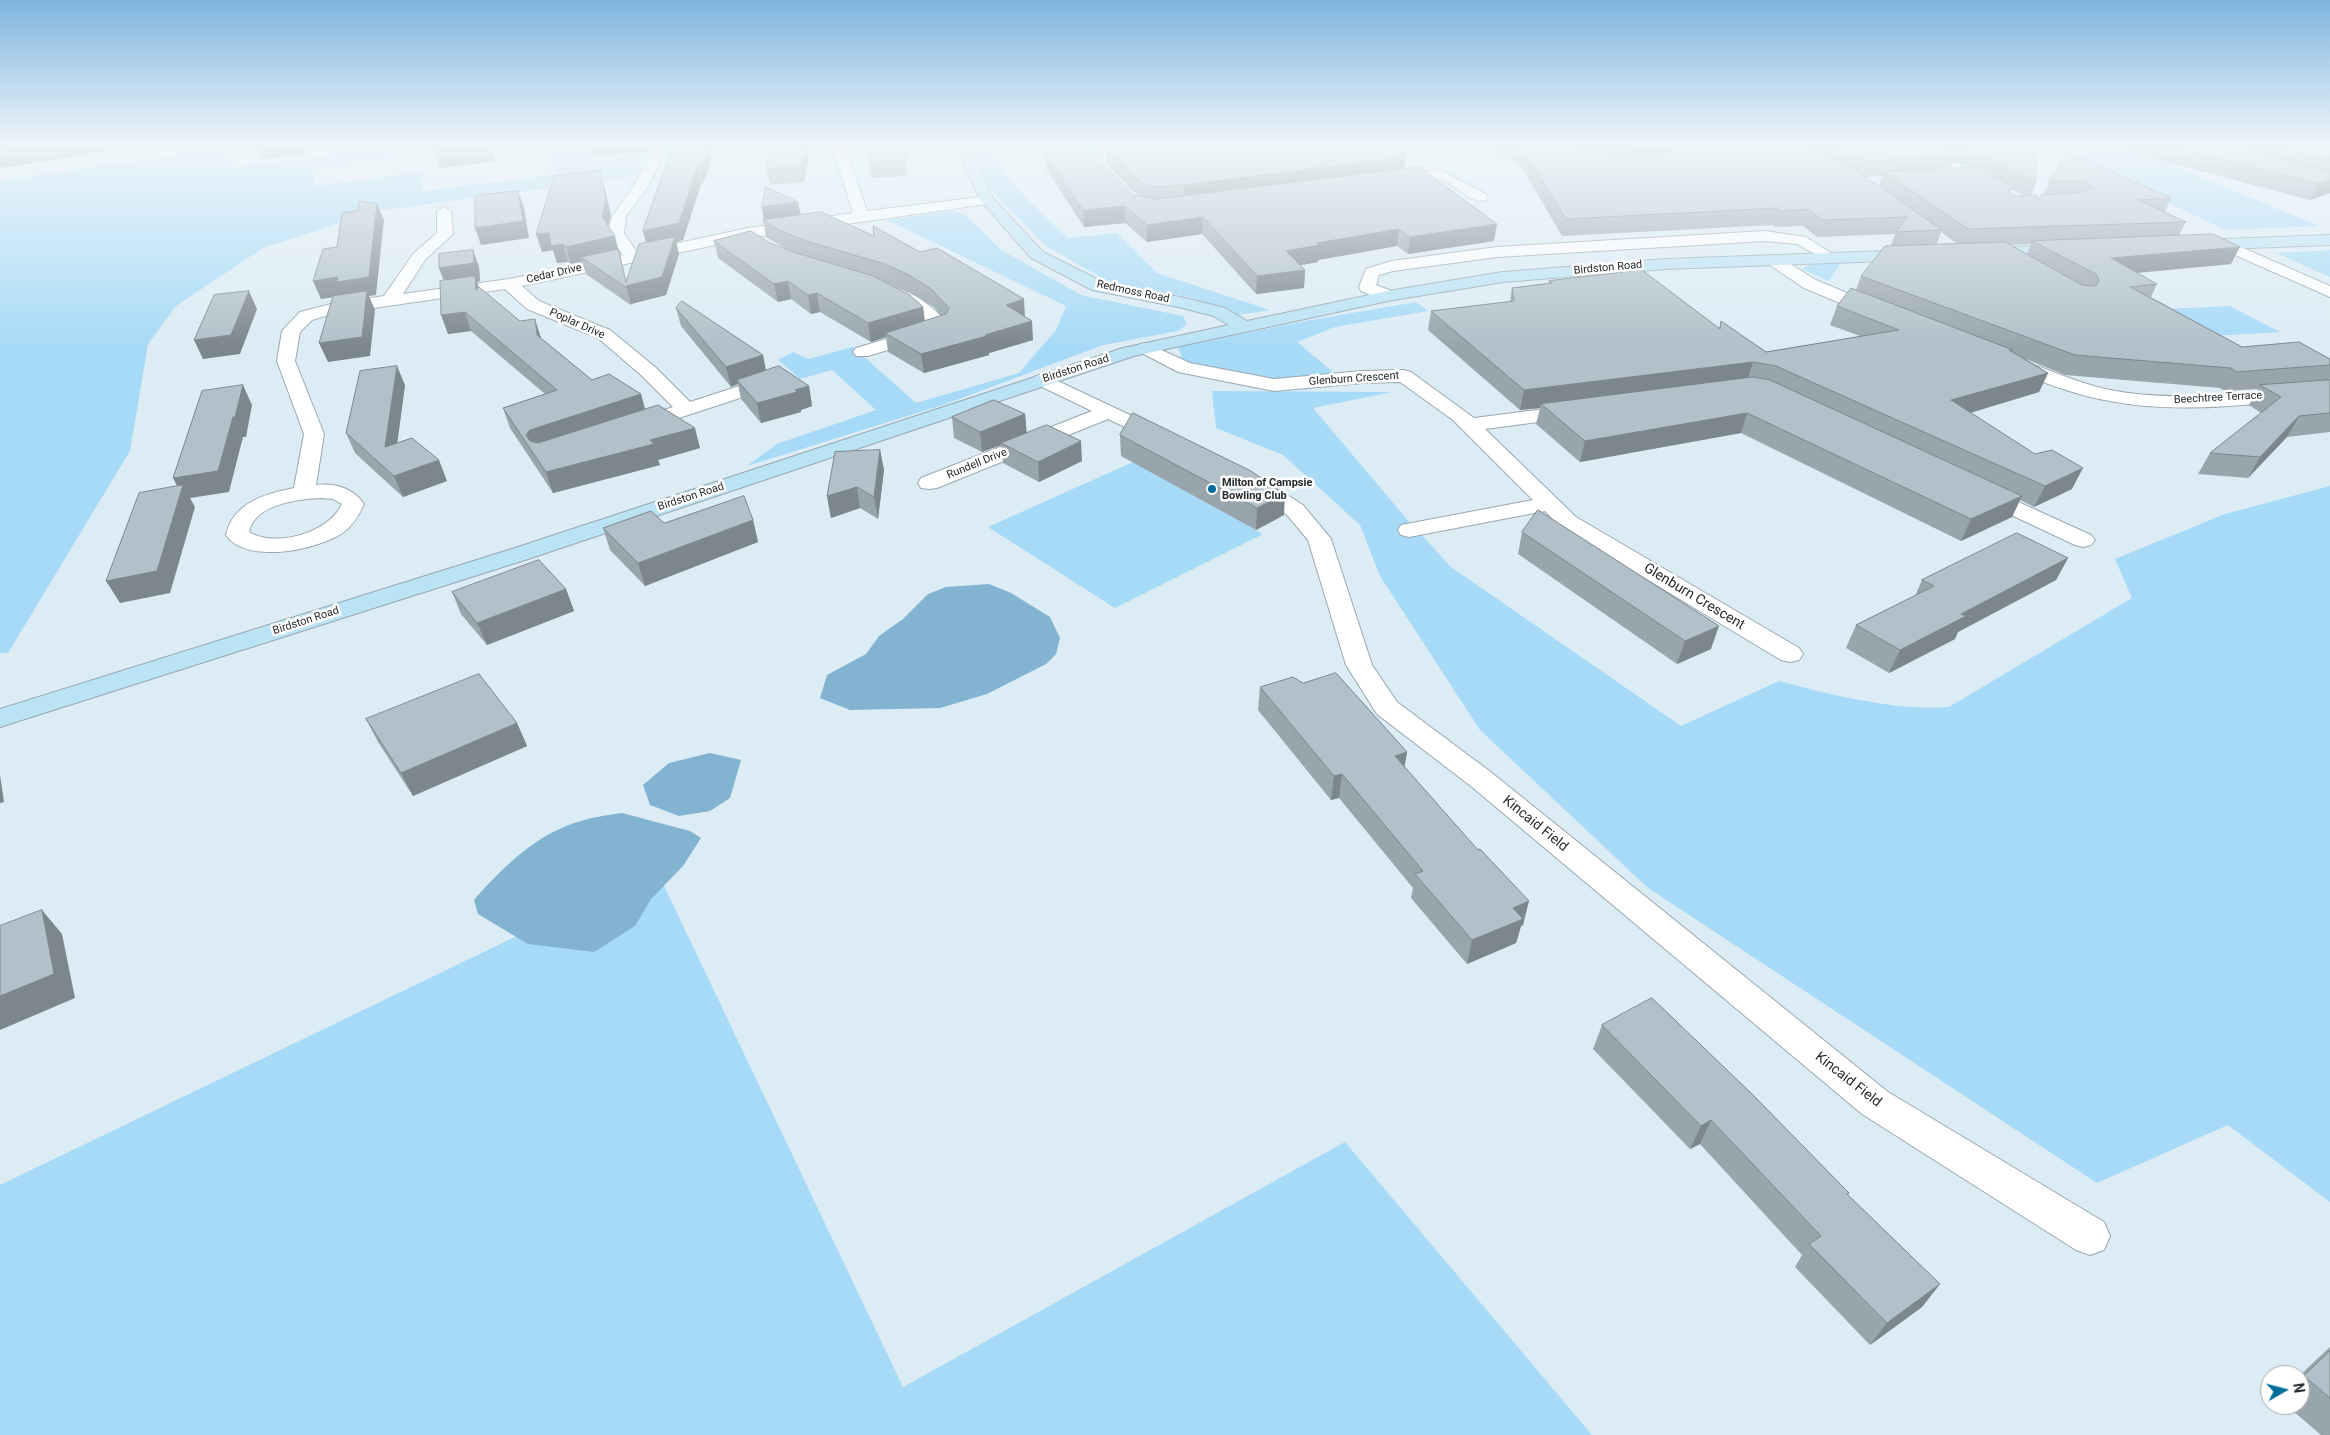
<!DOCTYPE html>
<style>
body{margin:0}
#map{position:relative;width:2330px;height:1435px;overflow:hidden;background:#dcecf5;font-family:Roboto,sans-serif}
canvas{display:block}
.north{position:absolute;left:2260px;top:1365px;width:50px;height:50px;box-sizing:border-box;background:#fff;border:1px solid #a7aaab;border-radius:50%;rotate:82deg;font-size:14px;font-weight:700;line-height:20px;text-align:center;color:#242a2d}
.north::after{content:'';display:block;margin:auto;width:18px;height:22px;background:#006e9a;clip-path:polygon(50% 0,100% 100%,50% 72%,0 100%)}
</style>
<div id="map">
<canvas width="2330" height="1435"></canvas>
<div class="north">N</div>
</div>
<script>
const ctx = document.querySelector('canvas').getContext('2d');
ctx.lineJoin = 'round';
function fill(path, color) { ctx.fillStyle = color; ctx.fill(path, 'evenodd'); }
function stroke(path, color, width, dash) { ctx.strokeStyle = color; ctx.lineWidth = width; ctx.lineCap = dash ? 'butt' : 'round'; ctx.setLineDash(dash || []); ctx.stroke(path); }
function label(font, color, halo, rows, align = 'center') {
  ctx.font = font + ' Roboto,sans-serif'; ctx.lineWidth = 5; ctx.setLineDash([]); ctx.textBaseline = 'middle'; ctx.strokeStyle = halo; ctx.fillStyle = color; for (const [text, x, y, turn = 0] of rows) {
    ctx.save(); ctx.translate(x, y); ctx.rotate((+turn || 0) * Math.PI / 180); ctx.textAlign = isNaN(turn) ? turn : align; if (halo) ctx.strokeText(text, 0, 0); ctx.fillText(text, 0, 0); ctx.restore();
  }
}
const green = new Path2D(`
 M391 146H417L419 153 311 167 315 186 420 172 422 191 558 174 544 146H581L608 159 643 156 637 176 377 211 263 248 176 306 148 344 130 451 8 653H0V181L219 148 234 168Z
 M972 146H992C999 176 1045 217 1068 238L1117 233 1157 273 1270 310 1239 315 1189 297 1111 283 1046 246 988 188Z
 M2045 146H2125L2320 226 2226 230Z
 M952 211 966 215 1001 250 1081 295 1183 316 1187 324 1178 331 1103 345 946 404 747 466 777 444 876 410 832 370 800 379 778 360 793 352 808 359 853 347 916 403 1019 373 1056 330 1066 306 887 220Z
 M2330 250V277L2276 253Z
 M1811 264H1840L1829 281 1801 269Z
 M1416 302 1428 311 1335 327 1297 342 1341 379 1274 385 1185 368 1178 347 1305 321Z
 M2230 306 2280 332 2212 336 2167 309Z
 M1212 391 1392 392 1313 408 1405 517 1451 567 1681 726 1779 681C1831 695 1895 711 1949 707L2132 598 2115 559 2225 514 2330 486V1202L2228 1125 2097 1183 1648 888 1480 730 1380 576 1360 525 1283 455 1216 428Z
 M1133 462 1263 534 1115 608 988 527Z
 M656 869 903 1387 1345 1142 1592 1435H0V1185Z`);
const water = new Path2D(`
 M989 584 1011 593 1050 617 1060 638 1056 654 1046 664 987 694 940 708 850 710 820 698 827 675 866 654 879 636 903 619 928 594 946 587Z
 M710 753 741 760 730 798 710 811 679 816 650 805 643 785 669 763Z
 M622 813 690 831 701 838 683 866 651 899 635 926 594 952 528 944 478 914 474 900C503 867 537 833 581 821 594 817 608 815 622 813Z`);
const street = new Path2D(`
 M655 146H668L646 190 626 216 624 233 637 252 748 228 853 213 832 146 845 147 867 211 987 196 994 200 987 204 748 238 522 286 539 301 610 330 655 367 690 402 776 374 783 376 786 380 783 384 636 432 629 430 626 426 629 422 673 407 641 375 598 338 527 309 505 289 332 314 312 320 300 332 295 361 324 434 316 485C335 483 353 488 364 504 359 515 354 524 344 532 319 550 246 565 226 535 233 503 264 494 294 488L304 434 277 361 282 331 300 312 331 304 384 296 413 254 437 233V211L444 207 451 211 453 234 425 260 403 294 509 279 623 255 608 233 612 216 632 189ZM322 498 333 499 342 504C329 533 276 548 249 532 255 504 298 499 322 498Z
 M1095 146H1158L1152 150 1086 155 1079 151 1081 148Z
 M1907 146H1924L1995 183 1997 186 1995 189H1985Z
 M1440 170 1486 194 1488 197 1486 200C1468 205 1454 180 1437 179 1424 178 1395 190 1387 180L1394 176Z
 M1765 231 1806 237 1839 258 1837 261 1831 263 1797 244 1765 241 1497 257 1393 271 1379 275 1376 285 1394 292 1396 296 1394 300H1382L1361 291 1359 287 1366 269 1391 261 1497 247Z
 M2223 239 2330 286V297L2217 247 2215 244 2217 241Z
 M1773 255 1779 257 1816 280 1883 308 1886 312 1883 316H1871L1804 288 1767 263 1765 260 1767 257Z
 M890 286C914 292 936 307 950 328L947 332 868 356H856L853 352 856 348 930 326 912 309 884 295 882 291 884 287Z
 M1146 343 1190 363 1274 379 1362 371 1404 370 1411 372 1474 418 1576 405 1583 407 1586 411 1583 415 1576 417 1485 429 1576 517 1799 648 1803 654 1799 660 1790 662 1781 660 1560 527 1545 511 1409 537 1401 535 1398 530 1401 525 1533 500 1453 420 1400 382 1362 383 1274 391 1178 372 1140 352 1137 348 1140 344Z
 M2012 358C2045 367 2076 383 2110 390 2182 404 2258 391 2330 385V397C2258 403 2182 415 2110 401 2074 395 2040 381 2005 368L2003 364 2005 360Z
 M1043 374 1168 433 1171 437 1168 441 1161 443 1154 441 1108 419 937 488 929 489 921 488 918 483 921 478 1092 411 1036 384 1033 380 1036 376Z
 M1253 477 1261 478 1303 505 1331 539 1372 665 1397 702 1492 773 1888 1092 2104 1222 2110 1236 2104 1250 2090 1255 2076 1250 1862 1114 1472 787 1377 714 1346 665 1308 540 1287 515 1245 488 1242 483 1245 478Z
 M1983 486 2091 535 2095 540 2091 545 2083 547 2075 545 1975 498 1972 493 1975 488Z`);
const secondary = new Path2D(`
 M956 146H969L993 198 1043 252 1103 282 1185 298 1225 308 1247 321 1388 291 1503 272 1666 259 1914 250 1920 252 1922 255 1920 258 1914 260 1666 269 1503 282 1388 301 1134 356 531 558 0 727V709L515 548 1123 348 1229 325 1213 316 1183 308 1092 290 1031 258 980 200Z
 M2330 235V245L2197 250 2191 248 2189 245 2191 242 2197 240Z
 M2066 245 2072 247 2074 250 2072 253 1984 258 1978 256 1976 253 1978 250 1984 248Z`);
const wall = new Path2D(`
 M412 146H492L495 161 440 168 434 150 415 149Z
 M667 146H739L712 150 709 168 703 183 701 184 683 240 676 242 679 254 666 295 631 304 632 306 586 274 582 262 571 264 568 262 557 263 553 250 542 252 604 187 611 215 608 226 620 254 626 281 646 243 643 231 671 150 668 151Z
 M810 146 804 182 770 185 767 169Z
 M867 146H907L908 157H904L907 176 871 178Z
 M1477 146H2035L2036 182 2031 196 2037 202 2043 195 2049 182 2067 152 2171 198 2165 212 2186 222 2179 235 2231 264 2137 273 2157 284 2151 297 2242 347 2330 359V378L2329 380H2330V432L2287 437 2248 478 2198 474 2210 453 2261 413 2249 405 2258 389 2225 391 2220 388 2065 375 2026 359 2048 373 2039 392 1970 413 2072 489 2034 507 2020 500 2012 517 1961 541 1741 433 1580 462 1536 424 1540 408 1520 410 1428 330 1431 311 1510 302 1512 288 1548 283 1549 281 1719 328 1721 321 1766 352 1860 336 1830 325 1837 306 1856 290 1861 276 1891 246 1895 234 1817 237 1803 226 1774 227V225L1562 236 1519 163 1484 147 1479 148ZM1954 160 1969 167 1951 168ZM1882 176 1879 186 1866 177ZM2011 189 2025 196H2016L2009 192ZM1941 232 1956 243 1937 244ZM2031 244 2027 254 2011 245Z
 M2105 146H2330V193L2310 200Z
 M1106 147 1406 150 1404 169 1494 241 1408 254 1397 246 1318 260V262L1301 265 1305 270 1304 288 1256 294 1202 234 1147 242 1125 223 1084 227 1046 169 1045 154 1133 195 1140 196 1131 190 1106 163Z
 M798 202 801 215 1025 317 1033 340 989 353V355L924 373 888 352 886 337 871 342 820 312 811 314 791 299 778 302 718 258 714 241 768 242 795 253 784 248 766 237 763 220ZM882 281 911 293 934 307 941 316 925 321 923 307Z
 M473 250 479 267 480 281 477 282 479 288 592 380 641 394 645 409 700 448 658 460 660 465 553 493 510 428 503 408 545 394 471 331 448 334 444 281 439 268Z
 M676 308 766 370 809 386 812 406 801 410V412L761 423 741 399 738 384 731 387 681 326Z
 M405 385 397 443 447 481 403 497 355 453 346 433Z
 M1025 414 1026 433 1082 461 1039 482 1003 463 1001 445 982 452 954 438 952 417Z
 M1120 435 1284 515 1256 530 1121 456Z
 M880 450 884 470 878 519 860 508 831 518 827 496Z
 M753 520 758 542 645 586 610 550 603 528 664 523Z
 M1522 532 1711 649 1677 664 1518 554Z
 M2068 558 2056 580 1958 632 1955 639 1889 673 1846 648 1856 625 1915 596 1922 580Z
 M566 589 574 611 487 645 461 614 452 592Z
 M1260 687 1407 752 1404 767 1523 925 1521 926 1516 943 1467 964 1411 898 1413 888 1339 798 1331 800 1258 710Z
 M366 719 517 723 527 746 413 796 378 742Z
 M1602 1025 1849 1193 1848 1195 1940 1284 1922 1307 1870 1345 1795 1267 1802 1255 1700 1144 1690 1149 1593 1049Z
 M2330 1347V1435H2321L2286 1405H2300V1375Z`);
const shadedWall = new Path2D(`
 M31 146H140L0 168V151Z
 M256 146H307V154L262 159Z
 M434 146H492L495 161 440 168 433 147Z
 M587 146H653L650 152 590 156Z
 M667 146H679L680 150 668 151Z
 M707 146H739L712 150 709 168 703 183 700 168Z
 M805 146H810L804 182 801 167Z
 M1682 146 1651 160 1624 162 1627 147Z
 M1406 150 1404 173 1184 201V185L1397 151Z
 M697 168 701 184 683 240 676 242 679 254 666 295 631 304 626 286 581 257 582 262 571 264 566 247 615 236 627 286 648 248 643 231Z
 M600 171 611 215 606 234 602 217Z
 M2330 180V193L2310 200 2319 184Z
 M518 191 524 207 529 238 481 245 475 228Z
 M798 202 801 218 764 221 762 207Z
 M377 204 384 220 376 295 369 296 375 310 370 356 328 362 319 343 343 296 321 299 313 281Z
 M1125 206V223L1084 227 1083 210Z
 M1203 217 1202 234 1147 242V225Z
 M1497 224 1494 241 1408 254 1410 237Z
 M1399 229 1397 246 1318 260V262L1285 268 1286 251 1317 243Z
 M549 233 563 244 568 262 557 263 553 250 542 252 536 234Z
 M2240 247 2231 264 2102 276 2111 258Z
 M473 250 479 267 480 281 477 282 481 294 446 286 439 268Z
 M1305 270 1304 288 1256 294 1257 276Z
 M788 281 791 299 778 302 774 284Z
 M249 291 257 309 240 354 203 359 194 340Z
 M817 293 820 312 811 314 808 295Z
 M1024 299 1025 318 1006 305Z
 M923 307 925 325 885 333 886 337 871 342 868 323Z
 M465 312 471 331 448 334 441 315Z
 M535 319 541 338 543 354 537 335Z
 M1032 321 1033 340 989 353V355L924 373 921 354Z
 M763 355 767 375 737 380 738 384 731 387 726 367Z
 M1753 362 1747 381 1541 404 1540 408 1520 410 1524 390Z
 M397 366 405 385 394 468 385 447Z
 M2048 373 2039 392 1943 421 1951 400Z
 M243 385 252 405 246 437H243L229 492 190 498 195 507 170 593 120 603 106 581 181 493 173 478 233 417Z
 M809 386 812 406 801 410V412L761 423 757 403 795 390Z
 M641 394 646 414 537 450 526 435 530 430Z
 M1747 413 1741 433 1580 462 1585 441Z
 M1025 414 1027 435 1001 443V445L982 452 980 432Z
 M2299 416 2287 437 2248 478 2260 457Z
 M695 428 700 448 658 460 660 465 553 493 546 472 650 440Z
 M1081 441 1082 461 1039 482 1038 462Z
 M880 450 884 470 878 519 874 497Z
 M439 460 447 481 403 497 394 476Z
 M2083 468 2072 489 2034 507 2045 486Z
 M857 487 860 508 831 518 827 496Z
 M1285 494 1284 515 1256 530 1257 508Z
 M2022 496 2012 517 1961 541 1971 519Z
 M753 520 758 542 645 586 638 563Z
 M2068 558 2056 580 1958 632 1955 639 1889 673 1900 650 1961 614Z
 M566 589 574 611 487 645 477 623Z
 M1719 626 1711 649 1677 664 1685 641Z
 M517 723 527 746 413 796 401 773Z
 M1407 752 1403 776 1395 756Z
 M1342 774 1339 798 1331 800 1334 776Z
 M0 775 4 802 0 803Z
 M1529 901 1523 925 1521 926 1516 943 1467 964 1472 940 1513 908Z
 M42 910 62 934 75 998 0 1030V996Z
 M1711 1120 1700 1144 1690 1149 1701 1126Z
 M1940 1284 1922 1307 1870 1345 1887 1323Z`);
const building = new Path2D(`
 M0 146H31L0 151Z
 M673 146H707L706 153 700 168H697L679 223 643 231Z
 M771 146H805L801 167 767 169Z
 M867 146H903L905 160 869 162Z
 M1113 146H1401L1406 150 1397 151 1405 157 1184 185 1150 187 1130 174 1106 147Z
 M1519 146H1570L1579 150 1628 158 1668 153 1681 146H1802L1854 169 1942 230 1896 232 1907 217 1822 220 1808 209 1779 211V208L1566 219 1522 147Z
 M1831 146H1934L1955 157 1868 161Z
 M1964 146H2035L2036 182Z
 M2171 146H2233L2330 173V180L2319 184Z
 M2277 146H2330V161Z
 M1089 149 1133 195 1156 199 1419 167 1497 224 1410 237 1399 229 1317 243 1320 245 1286 251 1305 270 1257 276 1203 217 1147 225 1125 206 1083 210 1045 154Z
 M2067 152 2171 198 2138 200 2186 222 1968 229 1884 172 1976 167 2012 186 2008 191 2016 196 2037 195V202L2041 195 2083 192 2092 187 2083 181 2049 182Z
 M600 171 606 198 602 217 615 236 566 247 563 244 551 246 549 233 536 234 554 176Z
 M766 187 798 202 762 207Z
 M518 191 523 221 475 228V196Z
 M360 201 377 204 369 277 337 282 338 277 313 281 323 249 337 247 342 213 357 211Z
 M821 212 874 236 873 226 920 252 937 248 1024 299 1006 305 1032 321 985 335 987 336 921 354 885 333 946 314 949 308 931 289 909 275 885 264 806 241 781 231 763 220Z
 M751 231 768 242 793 252 873 276 910 295 923 307 868 323 817 293 808 295 788 281 774 284 714 241Z
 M2213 234 2240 247 2111 258 2157 284 2130 287 2242 347 2299 342 2330 359V365L2236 372 2231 368 2075 355 1861 276 1885 246 2005 242 2082 285 2096 286 2099 281 2096 274 2032 241Z
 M675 237 662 277 626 286 627 288 581 257 618 249 626 282 639 244Z
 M473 250 474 263 439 268V254Z
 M1642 270 1720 329 1721 321 1766 352 1899 330 1837 306 1851 288 2013 350H2009L2048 373 1951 400 2035 454 2052 450 2083 468 2045 486 1776 366 1753 362 1524 390 1431 311 1514 301 1512 288 1552 283 1549 281Z
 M475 276 476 290 479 287 520 321 535 319 537 335 592 380 609 374 641 394 530 430 526 435 530 441 538 443 658 405 695 428 650 440 654 444 546 472 503 408 557 390 465 312 441 315 440 281Z
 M249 291 231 335 194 340 214 295Z
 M367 291 362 337 319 343 333 296Z
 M682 301 763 355 726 367 676 308Z
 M397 366 385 447 412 438 439 460 394 476 346 433 360 371Z
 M779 366 809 386 795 390 797 392 757 403 737 380Z
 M1753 377 1770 380 2022 496 1971 519 1747 413 1585 441 1541 404Z
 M2330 380V413L2299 416 2260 457 2210 453 2281 397 2260 385Z
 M243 385 235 417H233L218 471 173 478 202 391Z
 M994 400 1025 414 980 432 952 417Z
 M1133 413 1251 471 1285 494 1257 508 1120 435Z
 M1047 425 1081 441 1038 462 1001 443Z
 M880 450 874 497 857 487 827 496 835 452Z
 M183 485 157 571 106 581 139 493Z
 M744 496 753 520 638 563 603 528 651 511 664 523Z
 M1538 510 1719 626 1685 641 1522 532Z
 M2017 533 2068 558 1961 614 1966 616 1900 650 1856 625 1934 586 1922 580Z
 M539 560 566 589 477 623 452 592Z
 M1336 673 1407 752 1395 756 1478 850 1480 849 1529 901 1513 908 1523 919 1472 940 1415 874 1423 871 1342 774 1334 776 1260 687 1293 677 1303 683Z
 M479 674 517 723 401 773 366 719Z
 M42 910 54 974 0 996V926Z
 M1652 998 1753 1095 1849 1193 1847 1194 1940 1284 1887 1323 1809 1244 1821 1236 1711 1120 1701 1126 1602 1025Z
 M2330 1351V1398L2304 1376Z`);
const markers = [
 [1212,489,5,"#006e9a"]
];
const farStreetnames = [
 ["Birdston Road",1608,268,-5],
 ["Cedar Drive",554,274,-13],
 ["Redmoss Road",1133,292,12],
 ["Poplar Drive",577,324,24],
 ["Birdston Road",1076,369,-18],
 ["Glenburn Crescent",1354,379,-4],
 ["Beechtree Terrace",2218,398,-3],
 ["Rundell Drive",977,464,-22],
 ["Birdston Road",691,497,-18],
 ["Birdston Road",306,621,-18]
];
const farPoinames = [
 ["Milton of Campsie",1222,483],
 ["Bowling Club",1222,496]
];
const streetNames = [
 ["Glenburn Crescent",1694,597,31],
 ["Kincaid Field",1535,824,39],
 ["Kincaid Field",1848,1080,38]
];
fill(green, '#a7daf7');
fill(water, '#82b3d0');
stroke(street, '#99a7b0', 2);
stroke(secondary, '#99a7b0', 2);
fill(street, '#fff');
fill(secondary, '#bae3f5');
fill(wall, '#98a5ad');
fill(shadedWall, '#7c868d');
fill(building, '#b1c0c9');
stroke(building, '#7c868d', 1);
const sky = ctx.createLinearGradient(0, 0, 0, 347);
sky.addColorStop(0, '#7fb4de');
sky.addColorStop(0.42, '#eff6fa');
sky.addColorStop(1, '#eff6fa00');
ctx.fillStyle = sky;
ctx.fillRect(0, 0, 2330, 347);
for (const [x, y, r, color] of markers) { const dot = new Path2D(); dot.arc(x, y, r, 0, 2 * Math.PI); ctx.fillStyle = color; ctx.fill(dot); stroke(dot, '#fff', 2); }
label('11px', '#242a2d', '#fff', farStreetnames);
label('bold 11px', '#242a2d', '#fff', farPoinames, 'left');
label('14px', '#242a2d', '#fff', streetNames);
</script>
